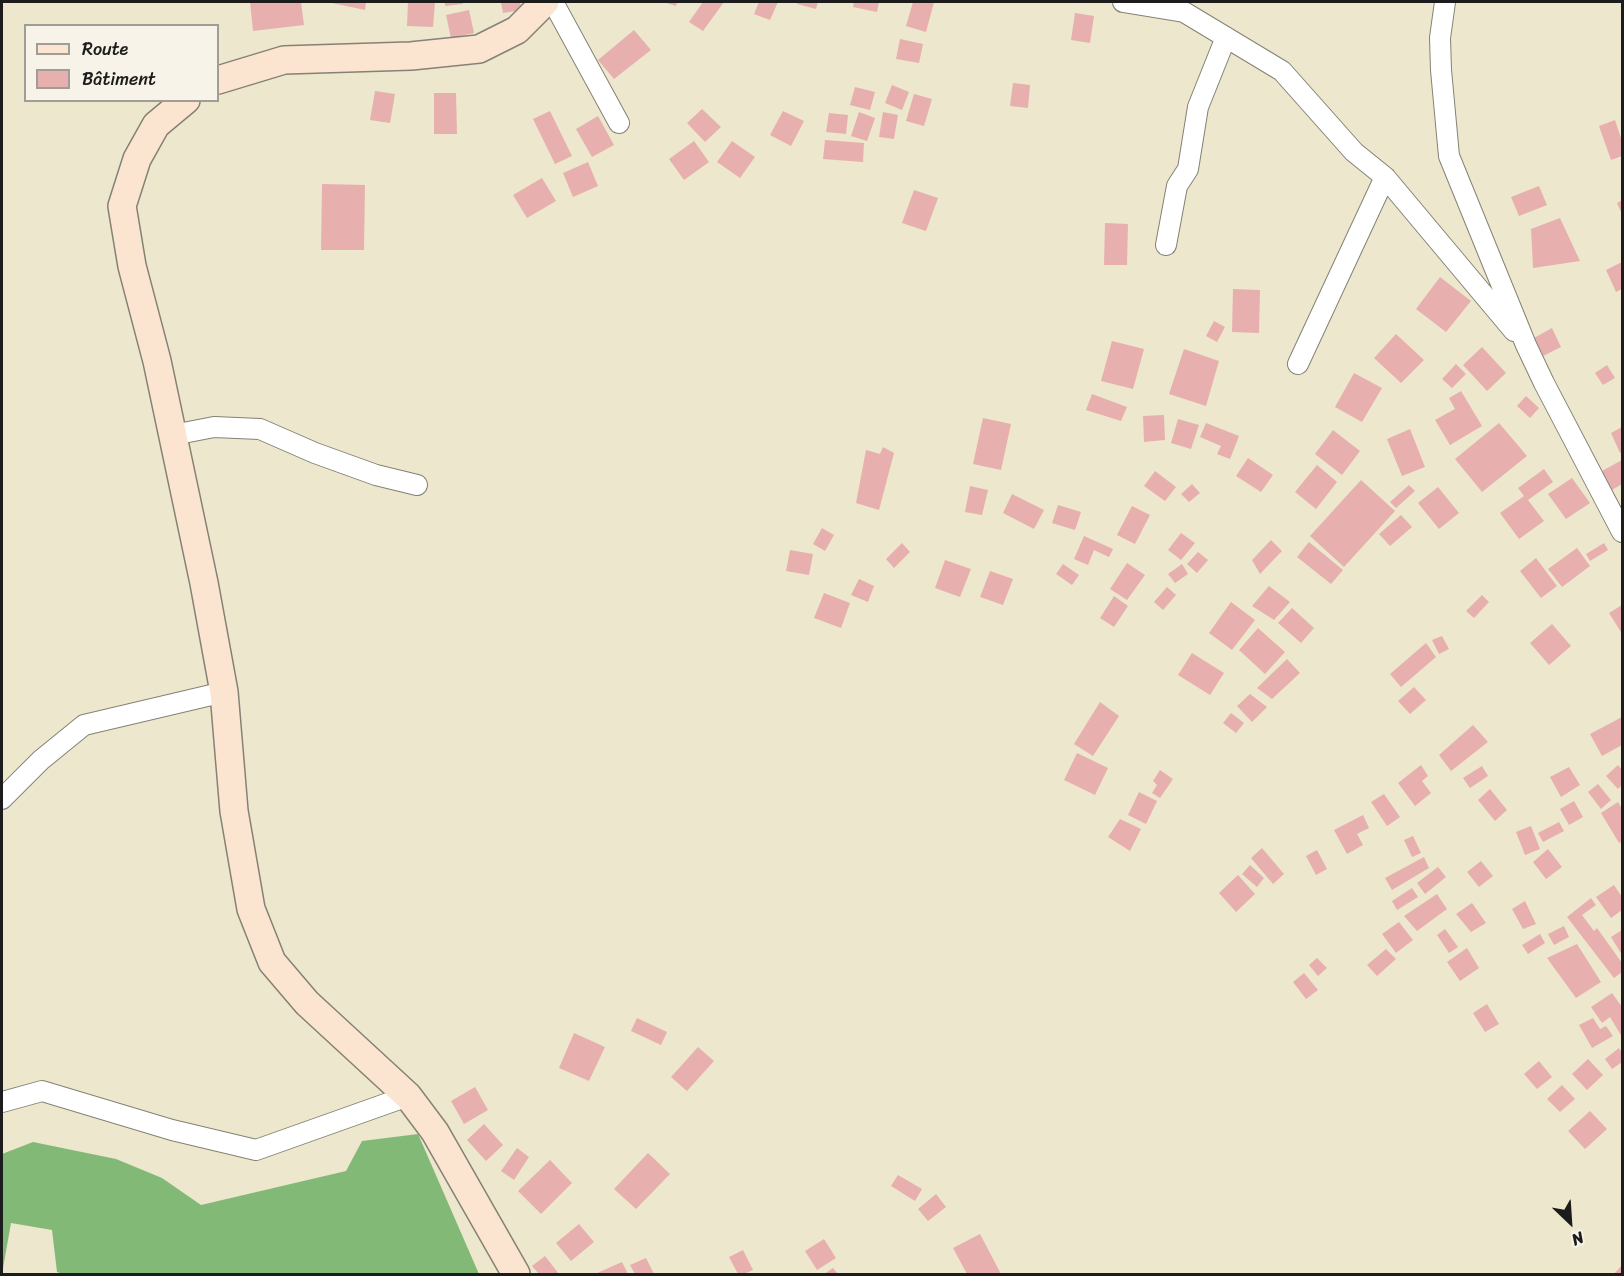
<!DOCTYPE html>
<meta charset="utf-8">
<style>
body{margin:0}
#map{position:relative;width:1624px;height:1276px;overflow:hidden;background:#ece7cd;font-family:Sriracha,sans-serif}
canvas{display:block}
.frame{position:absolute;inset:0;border:3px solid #1c1c1c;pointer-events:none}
.legend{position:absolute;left:24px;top:24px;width:195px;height:78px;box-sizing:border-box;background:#f7f3e8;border:2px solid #9f9d96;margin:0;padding:8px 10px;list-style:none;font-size:18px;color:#1c1c1c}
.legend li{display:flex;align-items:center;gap:12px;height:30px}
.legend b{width:30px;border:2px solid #9f9d96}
.north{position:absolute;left:1540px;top:1192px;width:60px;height:60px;-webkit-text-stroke:4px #f7f3e8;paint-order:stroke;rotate:155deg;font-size:16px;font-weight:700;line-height:24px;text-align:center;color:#1c1c1c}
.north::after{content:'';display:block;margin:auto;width:21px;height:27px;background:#1c1c1c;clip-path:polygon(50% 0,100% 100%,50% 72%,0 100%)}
</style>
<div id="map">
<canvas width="1624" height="1276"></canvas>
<div class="frame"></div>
<ul class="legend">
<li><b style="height:8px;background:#fce5d0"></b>Route</li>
<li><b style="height:16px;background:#e7b0ae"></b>Bâtiment</li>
</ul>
<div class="north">N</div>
</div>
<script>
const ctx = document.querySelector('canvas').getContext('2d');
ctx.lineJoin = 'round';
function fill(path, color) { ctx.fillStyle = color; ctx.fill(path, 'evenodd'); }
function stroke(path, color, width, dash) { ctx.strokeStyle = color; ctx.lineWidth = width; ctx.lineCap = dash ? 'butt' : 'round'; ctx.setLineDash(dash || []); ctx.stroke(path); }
const forest = new Path2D(`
 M418 1134 479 1274H63L57 1272 52 1230 11 1223 2 1274V1154L33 1142 116 1159 162 1178 201 1205 346 1171 362 1141Z`);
const building = new Path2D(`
 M250 2H301L304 25 253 31Z
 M327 2H366L365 10Z
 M408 2H435L433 27 407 26Z
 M445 2H462L463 4 445 6Z
 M501 2H520L522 10 503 13Z
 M663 2H677L676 6Z
 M703 2H724L703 31 689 22Z
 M759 2H778L770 20 754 14Z
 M798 2H818L816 9 797 4Z
 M854 2H879L877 12 853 7Z
 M913 2H934L926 32 906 26Z
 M469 10 474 33 451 38 446 15Z
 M1075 13 1094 16 1090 43 1071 40Z
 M634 30 651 50 614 79 598 60Z
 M900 39 923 44 919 63 896 59Z
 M1013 83 1030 85 1028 108 1010 106Z
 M892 85 909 92 902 110 885 103Z
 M855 87 875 92 870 110 850 105Z
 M375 91 395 94 390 123 370 120Z
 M434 93H456L457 134H434Z
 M914 94 932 99 924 126 906 121Z
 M702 109 721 127 705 142 687 123Z
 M550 111 572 156 555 164 533 119Z
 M783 111 804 121 791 146 770 135Z
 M859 112 875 118 867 141 851 136Z
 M883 112 898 115 894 139 879 137Z
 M829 113 848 115 846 134 826 132Z
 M598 116 614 145 592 157 576 129Z
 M1615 120 1622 141V156L1611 160 1599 126Z
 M825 140 864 143 863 162 823 159Z
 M694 141 709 162 684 180 669 159Z
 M732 141 755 157 740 178 717 162Z
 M588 162 598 186 573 197 563 173Z
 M542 178 556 201 527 218 513 195Z
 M322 184 365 185 364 250H321Z
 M1539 186 1547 205 1519 216 1511 197Z
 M914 190 938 198 926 231 902 223Z
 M1622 200V214L1617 203Z
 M1560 218 1580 261 1533 268 1531 229Z
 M1105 223 1128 224 1127 265H1104Z
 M1622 262V289L1616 292 1606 270Z
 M1440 277 1471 301 1446 332 1416 309Z
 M1233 289 1260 290 1259 333 1232 332Z
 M1214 321 1225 327 1217 342 1206 336Z
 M1552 328 1561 347 1543 356 1534 338Z
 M1396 334 1424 360 1401 383 1374 358Z
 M1112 341 1144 349 1133 389 1101 381Z
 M1482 347 1506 373 1487 391 1463 365Z
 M1184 349 1219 361 1206 406 1169 394Z
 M1456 364 1466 374 1452 388 1442 379Z
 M1607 365 1615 378 1603 385 1595 373Z
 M1354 373 1382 388 1362 422 1335 407Z
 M1461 391 1482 426 1450 445 1435 420 1455 409 1449 398Z
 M1092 394 1127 407 1121 421 1086 410Z
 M1526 396 1539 408 1530 418 1517 406Z
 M1164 415 1165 440 1144 442 1143 416Z
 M983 418 1011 424 1001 470 973 464Z
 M1178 419 1199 425 1191 449 1171 443Z
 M1206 423 1239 436 1230 459 1217 454 1221 446 1200 437Z
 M1499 423 1527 456 1482 492 1455 459Z
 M1622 427V452L1620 453 1611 433Z
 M1410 429 1425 467 1402 476 1387 439Z
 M1333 430 1360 451 1342 475 1315 454Z
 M883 447 894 453 879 510 856 503 866 450 880 454Z
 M1248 458 1273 475 1261 492 1236 476Z
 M1622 460V484L1612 490 1602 471Z
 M1317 465 1337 482 1316 509 1295 492Z
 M1544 469 1553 482 1528 500 1544 521 1519 539 1500 513 1524 496 1518 488Z
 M1155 471 1176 487 1165 501 1144 486Z
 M1572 478 1590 503 1566 519 1548 494Z
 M1361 480 1395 511 1344 567 1310 536Z
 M1192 484 1200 493 1189 502 1181 494Z
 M1409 485 1415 491 1396 508 1390 502Z
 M970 486 988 490 982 515 965 512Z
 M1438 487 1459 513 1439 529 1418 503Z
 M1012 494 1044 510 1034 529 1003 513Z
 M1058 505 1081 512 1075 530 1052 523Z
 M1132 506 1150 515 1135 544 1117 535Z
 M1401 515 1412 527 1390 546 1379 534Z
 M822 528 834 535 825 551 813 544Z
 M1181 533 1195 543 1181 560 1168 550Z
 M1084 536 1113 549 1109 557 1094 550 1088 565 1074 559Z
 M1271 540 1282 551 1260 574 1252 560Z
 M1309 542 1343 570 1331 584 1297 557Z
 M902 543 910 552 894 568 886 559Z
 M1604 543 1608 550 1590 561 1586 554Z
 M1577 548 1590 566 1562 587 1548 569Z
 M790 550 813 554 809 575 786 571Z
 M1198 552 1208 560 1197 573 1187 564Z
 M1536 558 1557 586 1541 598 1520 571Z
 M945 560 971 569 960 597 935 588Z
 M1127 563 1145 575 1127 600 1110 589Z
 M1063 564 1079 575 1072 585 1056 574Z
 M1182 564 1188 574 1175 583 1168 574Z
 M990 571 1013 579 1003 605 980 597Z
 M859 579 874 586 868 602 851 595Z
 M1269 586 1290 602 1274 620 1252 606Z
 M1167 587 1176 595 1163 610 1154 602Z
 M824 593 850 603 841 628 814 618Z
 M1482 595 1489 602 1474 618 1466 611Z
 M1114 596 1128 606 1114 627 1100 618Z
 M1231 602 1255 620 1232 650 1209 633Z
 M1622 605V631L1621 632 1609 613Z
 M1292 608 1314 628 1301 643 1278 623Z
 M1552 624 1571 646 1549 665 1530 643Z
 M1258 628 1285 652 1265 674 1239 650Z
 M1442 636 1449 649 1439 654 1432 640Z
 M1426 643 1436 657 1401 687 1390 674Z
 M1192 653 1224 673 1210 695 1178 675Z
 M1287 659 1300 673 1272 699 1257 688Z
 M1414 687 1426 700 1410 714 1398 701Z
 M1250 694 1267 707 1252 722 1237 706Z
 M1100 702 1119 716 1093 756 1074 744Z
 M1231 713 1244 723 1236 733 1223 723Z
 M1622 717V745L1602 756 1590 734Z
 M1473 725 1488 742 1451 771 1439 755Z
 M1077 753 1108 768 1095 795 1064 780Z
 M1421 765 1428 776 1422 781 1431 793 1415 806 1398 783Z
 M1618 765 1622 770V785L1618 789 1606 776Z
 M1482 766 1488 776 1470 788 1463 778Z
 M1569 767 1580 785 1561 797 1550 777Z
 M1160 770 1173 779 1160 798 1152 793 1157 785 1153 781Z
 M1598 784 1611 800 1601 809 1588 792Z
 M1490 789 1507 810 1495 821 1478 800Z
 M1139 792 1157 801 1146 824 1128 815Z
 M1384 794 1400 817 1387 826 1371 802Z
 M1574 801 1583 817 1569 825 1560 809Z
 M1618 802 1622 809V841L1619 843 1601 813Z
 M1363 815 1369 828 1357 834 1363 845 1347 854 1334 830Z
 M1120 819 1141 829 1130 851 1108 837Z
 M1559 822 1564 831 1543 842 1538 833Z
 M1531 826 1540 849 1525 855 1516 832Z
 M1413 836 1421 853 1412 857 1404 840Z
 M1262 848 1284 874 1273 884 1251 858Z
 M1548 849 1562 867 1546 879 1533 862Z
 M1317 850 1327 869 1316 875 1306 856Z
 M1424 857 1429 868 1392 890 1385 878Z
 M1481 861 1493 876 1479 887 1467 872Z
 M1250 865 1264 878 1257 887 1242 874Z
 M1438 867 1446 877 1425 894 1417 883Z
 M1238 875 1255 894 1236 912 1219 893Z
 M1614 885 1622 897V910L1611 918 1596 897Z
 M1412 888 1418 897 1397 910 1392 901Z
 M1437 894 1447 909 1417 931 1404 916Z
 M1591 898 1596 905 1582 915 1594 931 1597 928 1622 963V972L1614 978 1567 917Z
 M1525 901 1536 924 1523 929 1512 909Z
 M1472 903 1486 923 1471 932 1456 914Z
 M1399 922 1413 940 1396 953 1382 934Z
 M1564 926 1569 937 1554 945 1548 934Z
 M1445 929 1458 947 1449 953 1437 935Z
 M1622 930V955L1611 937Z
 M1540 934 1545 943 1528 954 1522 945Z
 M1577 944 1601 982 1576 998 1547 958Z
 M1467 948 1479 968 1460 981 1447 962Z
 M1386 949 1396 959 1377 976 1367 965Z
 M1317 958 1327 968 1318 976 1309 965Z
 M1304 973 1318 990 1306 999 1293 982Z
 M1612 993 1622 1007V1037L1610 1017 1602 1023 1591 1007Z
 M1487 1004 1499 1024 1485 1032 1473 1013Z
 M637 1018 667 1032 661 1045 631 1031Z
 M1593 1018 1600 1029 1606 1026 1613 1036 1592 1048 1579 1025Z
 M574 1033 605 1047 589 1081 559 1068Z
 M698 1047 714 1061 687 1091 671 1077Z
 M1619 1048 1622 1053V1062L1612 1069 1605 1059Z
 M1588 1059 1603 1075 1587 1090 1572 1074Z
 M1539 1061 1552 1077 1537 1089 1524 1074Z
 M1562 1085 1575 1099 1560 1112 1547 1099Z
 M475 1087 488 1110 464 1124 451 1101Z
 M1590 1111 1607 1129 1585 1149 1568 1131Z
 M484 1124 503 1145 486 1161 467 1140Z
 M517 1148 529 1157 514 1180 501 1171Z
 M648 1153 670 1174 636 1209 614 1189Z
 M550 1160 572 1183 541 1214 518 1191Z
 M898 1175 922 1189 915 1201 891 1186Z
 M936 1194 946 1207 928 1221 918 1209Z
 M579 1224 594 1242 571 1261 556 1243Z
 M980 1234 1001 1274H967L953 1248Z
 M824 1239 836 1258 817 1270 805 1251Z
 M743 1250 753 1270 744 1274H738L729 1257Z
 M545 1256 559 1274H539L532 1266Z
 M646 1258 654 1274H635L630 1265Z
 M622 1262 628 1274H595Z
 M1622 1265V1274H1614Z
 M833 1268 838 1274H824Z`);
const minor = new Path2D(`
 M553 2 619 123
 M1123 2 1184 12 1282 71 1354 152 1385 177 1514 331
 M1445 2 1440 38 1441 70 1449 156 1526 345 1544 383 1622 532
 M1166 245 1177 186 1188 169 1198 107 1226 37
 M1298 364 1385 177
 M173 435 214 427 260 429 315 453 376 475 417 485
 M2 799 41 760 84 725 224 692
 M2 1102 42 1091 172 1130 256 1150 408 1096`);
const secondary = new Path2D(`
 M218 80 284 60 411 56 479 49 517 30 545 2
 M186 100 156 125 137 159 122 206 132 266 157 361 204 583 224 692 234 811 251 909 272 962 307 1003 408 1096 435 1132 516 1274`);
fill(forest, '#83b976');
fill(building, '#e7b0ae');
stroke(minor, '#848274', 22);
stroke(secondary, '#848274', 30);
stroke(minor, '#fff', 20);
stroke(secondary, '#fce5d0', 27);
</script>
